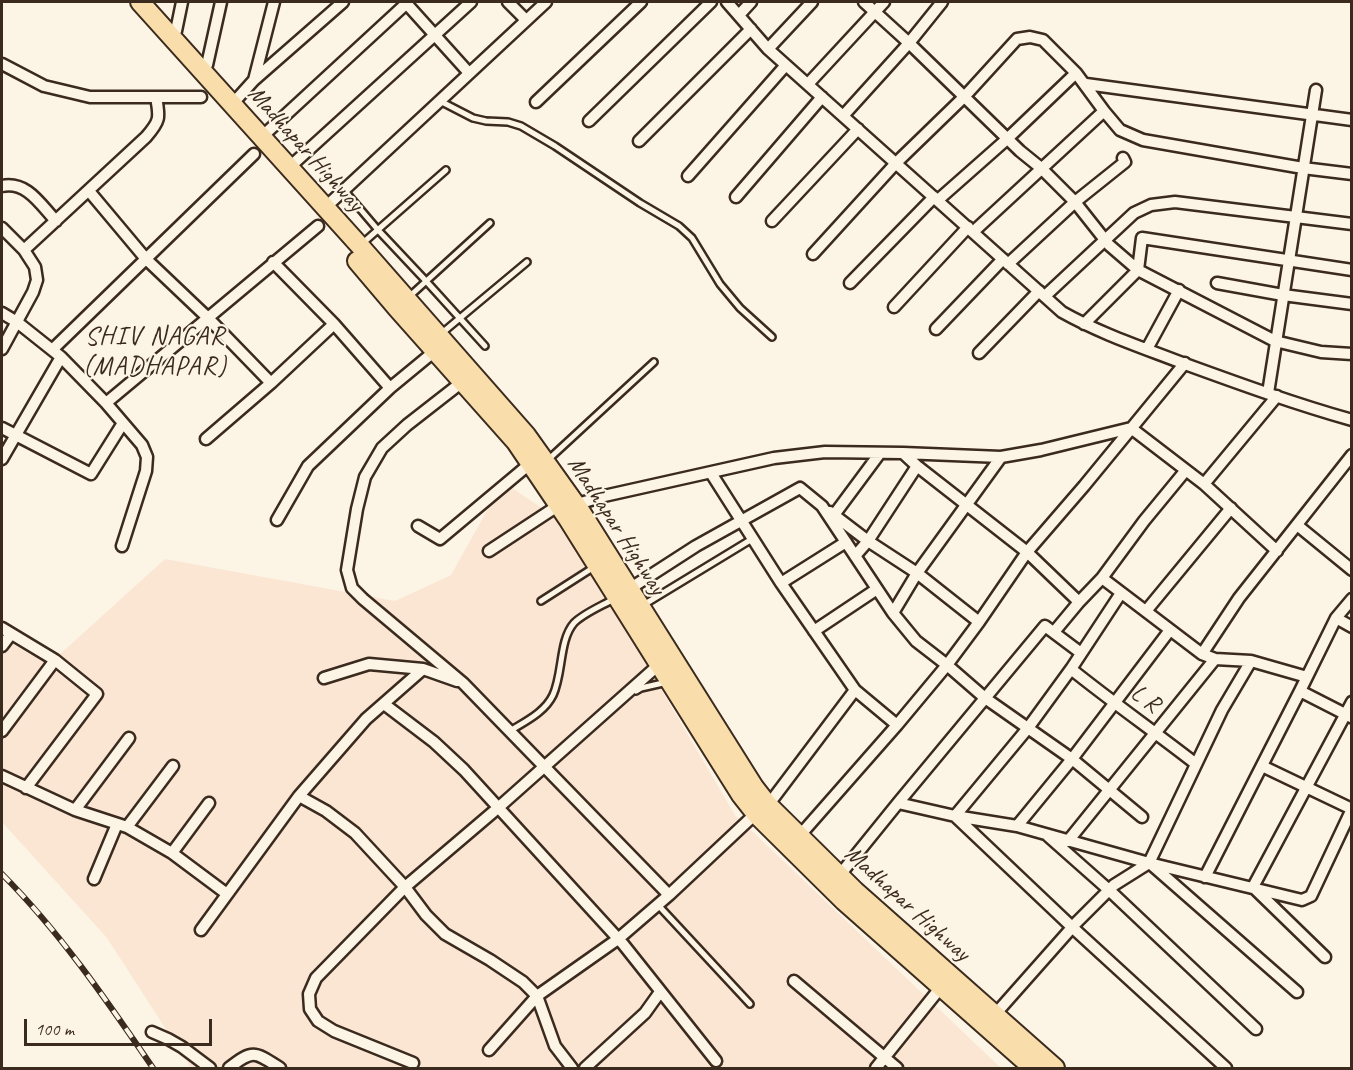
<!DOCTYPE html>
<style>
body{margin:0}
#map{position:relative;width:1353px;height:1070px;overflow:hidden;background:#fcf5e5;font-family:Caveat,sans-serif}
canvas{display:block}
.frame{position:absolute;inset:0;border:3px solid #3b2a1e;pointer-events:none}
.scale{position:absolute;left:24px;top:1019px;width:188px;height:27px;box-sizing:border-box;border:3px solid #3b2a1e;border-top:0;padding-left:8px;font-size:18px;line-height:21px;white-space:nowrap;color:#3b2a1e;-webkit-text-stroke:4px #fcf5e5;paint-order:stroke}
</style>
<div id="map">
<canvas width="1353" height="1070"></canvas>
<div class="frame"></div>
<div class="scale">100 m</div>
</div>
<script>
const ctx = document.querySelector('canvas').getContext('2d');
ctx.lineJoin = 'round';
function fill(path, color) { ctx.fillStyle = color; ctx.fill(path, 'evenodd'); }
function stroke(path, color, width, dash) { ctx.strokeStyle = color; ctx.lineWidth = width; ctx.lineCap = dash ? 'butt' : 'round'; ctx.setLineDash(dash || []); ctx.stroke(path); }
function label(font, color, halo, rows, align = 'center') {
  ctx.font = font + ' Caveat,sans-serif'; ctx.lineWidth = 4.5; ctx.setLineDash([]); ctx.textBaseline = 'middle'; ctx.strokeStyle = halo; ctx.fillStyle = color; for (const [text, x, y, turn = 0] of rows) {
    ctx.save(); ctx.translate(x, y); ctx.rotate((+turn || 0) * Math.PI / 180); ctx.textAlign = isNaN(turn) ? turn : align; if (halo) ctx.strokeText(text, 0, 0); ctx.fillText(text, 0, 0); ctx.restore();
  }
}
const built = new Path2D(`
 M503 482 563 522 735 815 1001 1068H191L107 938 2 822V620L59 655 165 559 395 601 451 575Z`);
const service = new Path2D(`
 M440 101 473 118 486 121 508 122 521 126 555 146 640 203 679 226 692 238 720 284 740 308 772 337
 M344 190 378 230 426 281 485 346
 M364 242 446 170
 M411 295 490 223
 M442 333 527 262
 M550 458 654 362
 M541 601 591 569
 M645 604 752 539
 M636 691 641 688 663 683
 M510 731C526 721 545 712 553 695 563 674 559 640 574 623 583 614 599 607 610 601
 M658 905 750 1004`);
const minor = new Path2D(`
 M405 2 469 73
 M508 2 526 20
 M727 2 768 49 1062 312C1101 334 1144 348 1185 364 1240 384 1295 404 1352 420
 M864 2 909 43 1020 151 1041 168 1075 202 1109 245 1138 270 1275 341 1321 352 1352 354
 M739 15 751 2
 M176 31 182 2
 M768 49 812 2
 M2 64 44 86 90 97H201
 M207 65 221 2
 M254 80 274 2
 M808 84 884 2
 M1086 84 1352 120
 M236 100 254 80 343 2
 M536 102 641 2
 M843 116 909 43 942 2
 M589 121 711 2
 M266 133 408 2
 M639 141 751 29
 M293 164 471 2
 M688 176 786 65
 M2 186C27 181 40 204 56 221
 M89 191 146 259 207 317 271 383
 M736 197 822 97
 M938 200 1007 139 1076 73
 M329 204 546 2
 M772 221 858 129
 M2 228 24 250
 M973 232 1104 111
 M813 254 896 163 965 96 1017 39 1030 37 1043 40 1076 73 1104 111 1120 130 1143 140 1303 168 1352 174
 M273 262 334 324 390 388
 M1008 264 1075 202 1125 162 1123 158
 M850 283 934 197
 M1217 283 1283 295 1352 304
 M1045 296 1134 213 1151 205 1175 202 1352 224
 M894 307 968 227
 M2 313 17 322 61 357 106 403 142 445 147 457 146 471 122 546
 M1084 324 1138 270 1142 238 1352 270
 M936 329 1003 259
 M2 349 33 292 37 280 35 267 24 250 146 137C160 121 160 118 156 97
 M53 349 254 154
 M1147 349 1179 290
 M979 353 1039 291
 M457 386 407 425 382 448 365 477 357 509 347 570 352 588 363 599 463 683 669 895
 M1268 393 1316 90
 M106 403 318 226
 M2 428 91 474 123 423
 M206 439 271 383 334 324
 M903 453 917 466 1027 552 1079 602 1102 578 1202 654 1215 659 1251 661 1307 677
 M2 459 61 357
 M711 473 781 583 855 690 897 725
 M1204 484 1277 396
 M581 503 604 496 774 458 825 452 903 453 1001 457 1041 450 1131 428 1204 484 1277 551
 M830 512 868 541 917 573 979 622
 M834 515 880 453
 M277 520 308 466 390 388 430 355
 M1297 525 1352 570
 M418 526 440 539 526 467
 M489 551 553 509
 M855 556 868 541 917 466
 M1102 578 1144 521 1186 470
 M781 583 846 542
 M634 586 696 546 800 488 822 506 893 613 916 641 947 665 985 698 1072 759 1142 817
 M1121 593 1071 669 1028 728 955 816 1072 927 1226 1068
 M1146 611 1231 508
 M893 613 917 573 1001 457
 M1336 618 1352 627
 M2 628 55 660 97 694 26 788
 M814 631 877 589
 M1054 632 1079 602
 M2 646 11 634
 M1202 654 1239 598 1352 455
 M1071 669C1112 702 1155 732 1196 764
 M324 678 369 664 423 669 457 681
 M1300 691 1351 717
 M384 704 434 742 464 770 623 944 716 1061
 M2 731 55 660
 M1262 766 1352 809
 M2 776 75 810 127 827 172 853 227 894
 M299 796 326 811 355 833 405 887 426 915 445 934 490 960 523 982 537 996 555 1046 572 1068
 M772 800 855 690
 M898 803 955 816 1017 826 1149 863 1302 900 1311 896 1352 809
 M75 810 129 738
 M1017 826 1072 759 1170 630
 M127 827 173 766
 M802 833 897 725 947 665 979 622 1027 552 1084 486 1185 363
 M1048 836 1109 890 1256 1029
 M1068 841 1215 659
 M172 853 209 803
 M1152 865 1297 992
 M843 871 898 803 1045 626 1081 653
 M1205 877 1300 691 1336 618 1352 599
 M94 879 117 824
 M201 930 299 796 366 719 423 669
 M1325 957 1253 887 1352 702
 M794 981 897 1068
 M991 1019 1076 923 1114 885 1149 863 1222 710 1251 661
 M152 1032 168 1039 182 1047 210 1068
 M489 1050 537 996 618 939 669 895 751 818
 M413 1063 334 1031 318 1021 310 1009 309 994 316 978 405 887 499 807 654 669
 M229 1068C253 1049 255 1052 280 1068
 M585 1068 645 1013 660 992
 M876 1068 937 992`);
const trunk = new Path2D(`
 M140 2 360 246 526 435 581 512 754 787 768 805 855 891 1055 1068
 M357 261 396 307 516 442 568 519 741 795 756 814 844 901 1033 1068`);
const rail = new Path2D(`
 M2 874C60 932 107 1001 153 1068`);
const streetNames = [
 ["Madhapar Highway",305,149,48],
 ["Madhapar Highway",616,526,57],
 ["L R",1145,699,35],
 ["Madhapar Highway",907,904,42]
];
const neighbourhoodNames = [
 ["SHIV NAGAR",155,337],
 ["(MADHAPAR)",155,367]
];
fill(built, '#fbe6d4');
stroke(service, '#3b2a1e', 10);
stroke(minor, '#3b2a1e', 15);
stroke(trunk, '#3b2a1e', 22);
stroke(service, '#fcf5e5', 5);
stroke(minor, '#fcf5e5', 10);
stroke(trunk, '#f9deab', 18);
stroke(rail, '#3b2a1e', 6);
stroke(rail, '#fcf5e5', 4, [11]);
label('24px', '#3b2a1e', '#fcf5e5', streetNames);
ctx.letterSpacing = '1.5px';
label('26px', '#3b2a1e', '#fcf5e5', neighbourhoodNames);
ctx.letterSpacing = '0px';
</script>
